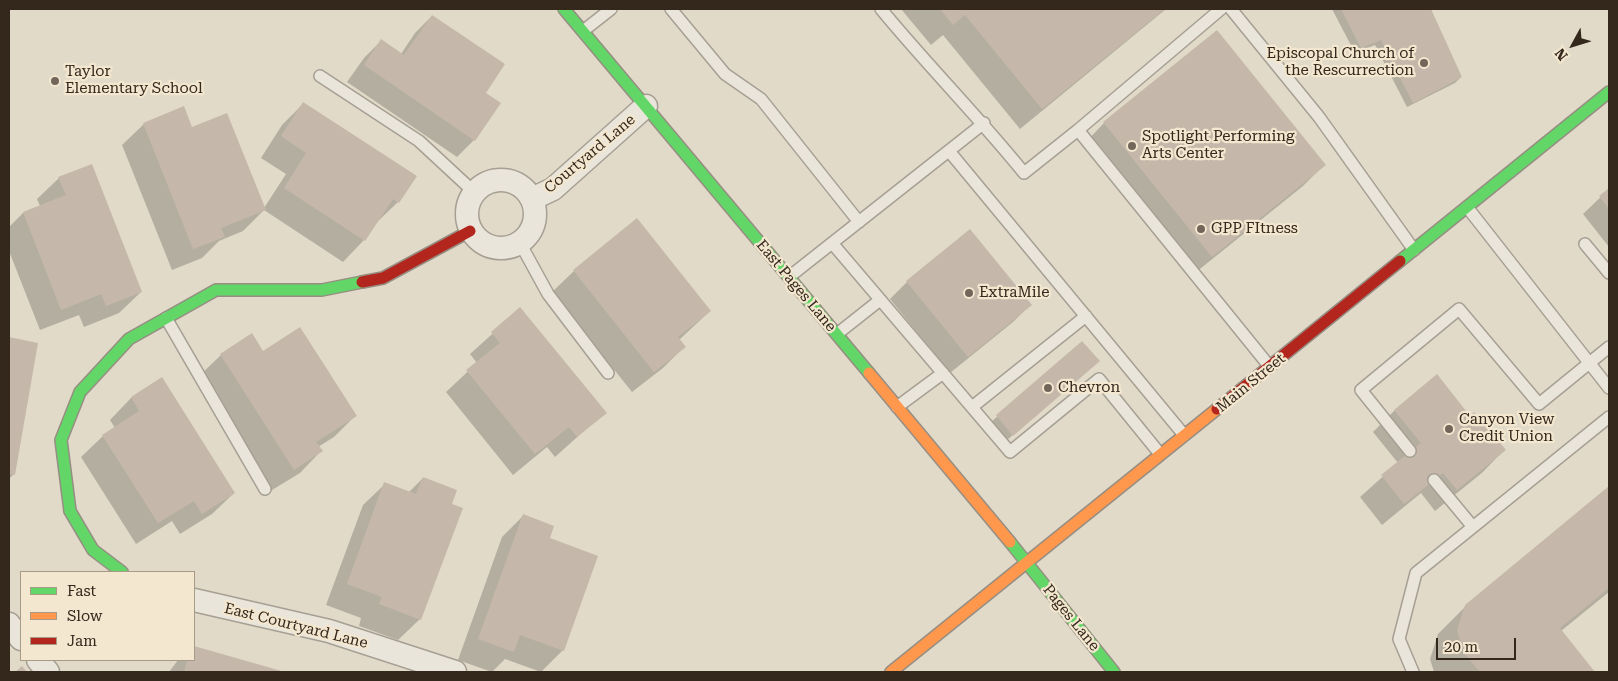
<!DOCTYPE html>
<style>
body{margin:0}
#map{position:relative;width:1618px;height:681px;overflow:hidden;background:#e1dac9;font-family:"Roboto Serif",serif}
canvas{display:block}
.frame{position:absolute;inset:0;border:10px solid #34271c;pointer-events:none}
.legend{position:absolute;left:20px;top:571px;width:175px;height:90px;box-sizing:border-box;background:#f3e7cf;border:1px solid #a79a87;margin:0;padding:6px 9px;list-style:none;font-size:15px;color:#34271c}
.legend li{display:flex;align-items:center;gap:10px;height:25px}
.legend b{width:25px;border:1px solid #a79a87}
.north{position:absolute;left:1548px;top:20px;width:50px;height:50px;-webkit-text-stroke:4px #f3e7cf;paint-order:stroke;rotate:231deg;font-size:14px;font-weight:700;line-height:20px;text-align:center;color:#34271c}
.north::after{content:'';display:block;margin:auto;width:18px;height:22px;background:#34271c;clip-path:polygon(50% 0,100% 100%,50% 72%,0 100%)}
.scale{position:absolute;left:1436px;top:638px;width:80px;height:22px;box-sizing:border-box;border:2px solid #34271c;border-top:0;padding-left:6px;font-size:15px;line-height:18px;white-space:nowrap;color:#34271c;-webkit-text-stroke:4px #f3e7cf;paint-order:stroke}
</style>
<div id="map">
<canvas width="1618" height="681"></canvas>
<div class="frame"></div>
<ul class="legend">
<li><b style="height:6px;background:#63d668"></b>Fast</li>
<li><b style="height:6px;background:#ff974d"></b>Slow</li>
<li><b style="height:6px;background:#b3261e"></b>Jam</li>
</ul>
<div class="north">N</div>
<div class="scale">20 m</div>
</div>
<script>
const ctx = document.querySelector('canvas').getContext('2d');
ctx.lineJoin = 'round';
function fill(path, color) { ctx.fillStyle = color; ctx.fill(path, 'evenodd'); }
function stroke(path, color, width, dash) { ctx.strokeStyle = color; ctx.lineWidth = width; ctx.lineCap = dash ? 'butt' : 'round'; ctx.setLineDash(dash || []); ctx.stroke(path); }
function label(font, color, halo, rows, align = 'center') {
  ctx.font = font + ' "Roboto Serif",serif'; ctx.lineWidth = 4.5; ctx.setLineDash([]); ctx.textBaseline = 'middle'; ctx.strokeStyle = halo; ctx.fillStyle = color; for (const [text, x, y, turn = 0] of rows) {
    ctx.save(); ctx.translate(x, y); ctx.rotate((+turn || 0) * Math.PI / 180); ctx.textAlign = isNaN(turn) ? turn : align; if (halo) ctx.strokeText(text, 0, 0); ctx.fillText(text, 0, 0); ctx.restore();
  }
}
const shadow = new Path2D(`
 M901 9H1166L1020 129 943 35 931 45Z
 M1332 9H1429L1461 77 1455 83 1407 107 1375 45 1355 53Z
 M432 16 484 93 474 140 457 157 347 82 364 58 381 41 401 54 415 33Z
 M303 104 398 202 376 223 364 240 343 262 264 210 243 231 219 241 202 258 172 270 122 145 144 124 191 128 264 208 286 174 261 158 282 125Z
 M1104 123 1324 165 1303 186 1190 277 1083 145Z
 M59 178 141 292 119 313 84 327 79 315 40 330 9 251V227L23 213 40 206 37 199Z
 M1609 189V247L1583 214Z
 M574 271 710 311 679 340 684 347 663 368 632 392 552 292Z
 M907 282 1030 305 1013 322 950 373 890 299Z
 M520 309 605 412 555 457 547 447 513 475 446 392 477 363 470 354Z
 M252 335 263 352 355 416 334 437 318 447 321 451 300 473 272 490 199 376 221 355Z
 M9 339 37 344 13 475 9 479Z
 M1082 343 1092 366 1007 440 991 422Z
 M162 379 234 493 212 514 180 534 172 521 136 544 81 457 103 436 115 428 110 420 131 398Z
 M1395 410 1470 418 1504 450 1483 472 1435 511 1421 493 1382 525 1360 497 1398 463 1373 432Z
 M423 478 420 619 398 640 359 626 361 618 326 605 363 505 385 484 409 492Z
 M1609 487V592L1561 631 1593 672H1434L1430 659 1438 634 1466 606Z
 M523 516 548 539 563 650 541 672 505 659 492 672 458 660 502 537Z
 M194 647 282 672H169L178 660H194Z`);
const building = new Path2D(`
 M940 9H1165L1042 109 965 15 953 25Z
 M1341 9H1431L1462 77 1413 103 1381 40 1361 48Z
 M432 15 505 64 486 93 501 103 475 141 364 65 381 39 404 55Z
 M1217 30 1326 165 1212 257 1103 122Z
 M303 102 417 176 399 203 393 199 365 241 284 188 306 153 281 136Z
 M184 106 192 127 227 113 266 210 221 228 225 237 193 249 143 123Z
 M92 164 142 292 106 306 101 294 61 310 23 212 66 195 58 177Z
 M1609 188V209L1599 196Z
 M637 218 711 311 678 337 686 347 654 372 573 270Z
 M970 229 1032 305 968 357 906 281Z
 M520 307 607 413 577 437 569 427 535 454 466 370 500 343 491 332Z
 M300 327 357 416 316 442 323 451 294 470 220 354 252 333 263 351Z
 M9 337 38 343 15 475 9 474Z
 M1082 341 1100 361 1013 436 996 415Z
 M1437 374 1470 416 1474 412 1506 450 1457 490 1443 473 1404 504 1381 475 1421 443 1394 410Z
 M162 377 235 493 202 514 194 501 158 523 102 435 139 411 131 397Z
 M423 477 457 490 452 504 463 508 421 620 379 604 382 597 347 584 384 482 416 494Z
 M1609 486V588L1560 628 1595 672H1480L1464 653 1457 630 1465 605Z
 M523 514 554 526 550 538 598 556 564 651 520 635 514 652 478 639Z
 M194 646 285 672H184L187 660H194Z
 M22 666 27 672H15Z`);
const lane = new Path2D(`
 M671 9 725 74 761 99 859 222
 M881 9C927 65 978 116 1024 173L1078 130 1270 367
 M1231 9 1319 117 1414 250
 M583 31 611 9
 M320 76 419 141 474 192
 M1078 130 1221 9
 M949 151 1184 435
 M1467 207 1609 388
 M520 243 548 294 608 373
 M832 243 1010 452 1099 379 1160 454
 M1585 244 1609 273
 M789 277 984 123
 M166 318 265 489
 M837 334 880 300
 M897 407 943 373
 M972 407 1086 316
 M1410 451 1361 390 1459 309 1539 404 1609 347
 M1434 480 1473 527
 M1413 672 1399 639 1416 573 1609 417`);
const street = new Path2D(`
 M467 214a34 34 0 1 1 68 0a34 34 0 1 1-68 0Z
 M532 199 553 189 646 106
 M194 600 329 631 455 672
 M9 624 21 639
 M38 660 48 672`);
const fast = new Path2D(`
 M564 9 869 373
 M1400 261 1609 92
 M1010 542 1114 672
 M122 572 93 550 70 511 61 440 80 392 129 339 216 290H322L362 282`);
const slow = new Path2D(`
 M869 373 1010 542
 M891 672 1217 409`);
const jam = new Path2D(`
 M362 282 383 278 470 231
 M1217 409 1400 261`);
const markers = [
 [1424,63,5,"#716659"],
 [55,81,5,"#716659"],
 [1132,146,5,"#716659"],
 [1201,229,5,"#716659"],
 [969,293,5,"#716659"],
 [1048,388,5,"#716659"],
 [1449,429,5,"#716659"]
];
const poiNames = [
 ["Episcopal Church of",1414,54,"right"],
 ["the Rescurrection",1414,71,"right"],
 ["Taylor",65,72],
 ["Elementary School",65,89],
 ["Spotlight Performing",1142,137],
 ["Arts Center",1142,154],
 ["GPP FItness",1211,229],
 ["ExtraMile",979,293],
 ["Chevron",1058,388],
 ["Canyon View",1459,420],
 ["Credit Union",1459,437]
];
const streetNames = [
 ["Courtyard Lane",590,154,-40],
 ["East Pages Lane",796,286,50],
 ["Main Street",1251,383,-39],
 ["Pages Lane",1071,618,51],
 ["East Courtyard Lane",296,626,14]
];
fill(shadow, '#0003');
fill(building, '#c5b8aa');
stroke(lane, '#a69f93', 14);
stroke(street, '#a69f93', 25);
stroke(fast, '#968e83', 14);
stroke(slow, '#968e83', 14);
stroke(jam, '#968e83', 14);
stroke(lane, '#eae5db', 11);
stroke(street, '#eae5db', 22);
stroke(fast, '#63d668', 11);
stroke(slow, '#ff974d', 11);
stroke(jam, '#b3261e', 11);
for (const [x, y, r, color] of markers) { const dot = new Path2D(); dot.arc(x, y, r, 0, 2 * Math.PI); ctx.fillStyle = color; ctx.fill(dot); stroke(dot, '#f3e7cf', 2); }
label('15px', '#34271c', '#f3e7cf', poiNames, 'left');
label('15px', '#34271c', '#f3e7cf', streetNames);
</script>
